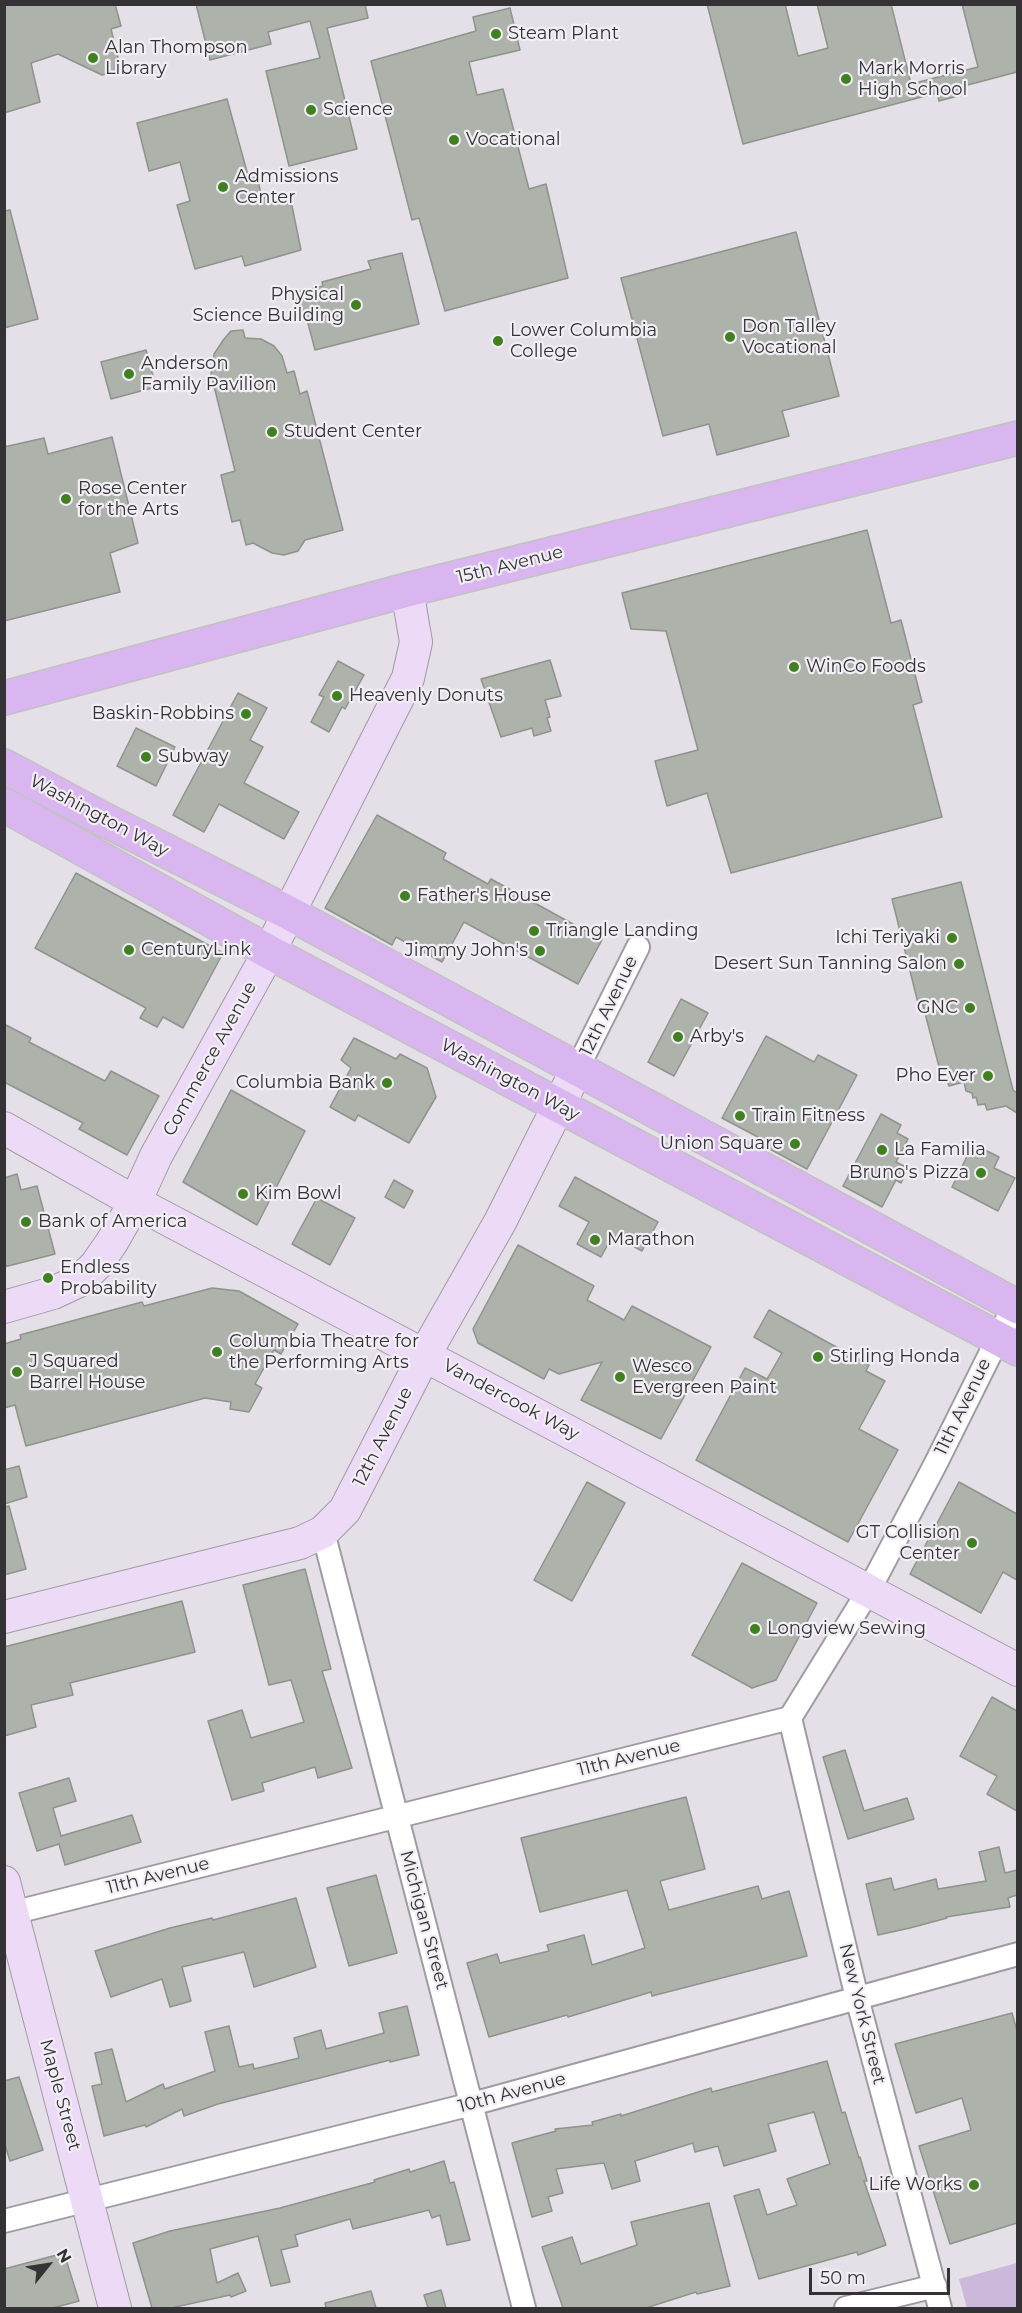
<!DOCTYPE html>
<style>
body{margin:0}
#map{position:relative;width:1022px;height:2313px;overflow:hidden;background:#e5e0e8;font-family:Montserrat,sans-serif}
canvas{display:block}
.frame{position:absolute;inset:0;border:6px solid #343235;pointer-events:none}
.north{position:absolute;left:18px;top:2235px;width:60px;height:60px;-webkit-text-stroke:4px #f2eef5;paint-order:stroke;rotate:60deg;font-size:16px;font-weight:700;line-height:24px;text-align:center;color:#343235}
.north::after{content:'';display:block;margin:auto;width:21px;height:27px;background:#343235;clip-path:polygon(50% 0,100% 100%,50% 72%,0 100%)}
.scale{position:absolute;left:809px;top:2268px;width:141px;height:27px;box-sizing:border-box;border:3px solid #343235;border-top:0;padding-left:8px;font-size:18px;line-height:21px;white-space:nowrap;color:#343235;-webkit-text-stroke:4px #f2eef5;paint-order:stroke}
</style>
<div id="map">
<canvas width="1022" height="2313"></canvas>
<div class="frame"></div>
<div class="north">N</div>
<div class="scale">50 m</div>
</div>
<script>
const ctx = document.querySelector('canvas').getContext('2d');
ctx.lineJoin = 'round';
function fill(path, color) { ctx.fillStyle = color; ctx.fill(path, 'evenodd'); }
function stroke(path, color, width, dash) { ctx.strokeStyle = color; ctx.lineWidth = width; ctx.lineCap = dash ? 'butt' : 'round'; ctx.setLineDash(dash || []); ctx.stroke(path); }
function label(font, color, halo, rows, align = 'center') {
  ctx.font = font + ' Montserrat,sans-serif'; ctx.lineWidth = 4.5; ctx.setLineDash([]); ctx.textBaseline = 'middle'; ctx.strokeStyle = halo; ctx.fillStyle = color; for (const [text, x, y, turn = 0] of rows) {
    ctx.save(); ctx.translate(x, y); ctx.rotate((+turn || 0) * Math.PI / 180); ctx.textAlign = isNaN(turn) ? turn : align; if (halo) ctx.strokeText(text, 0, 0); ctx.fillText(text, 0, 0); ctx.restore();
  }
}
const green = new Path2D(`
 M1017 2263V2308H967L959 2279Z`);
const building = new Path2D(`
 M4 4H115L121 26 111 29 121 70 102 75 58 54 31 63 40 102 4 113Z
 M196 4H365L368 18 327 28 357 149 289 166 266 71 320 58 310 21 268 32 271 44 210 60Z
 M707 4H785L798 56 828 48 817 4H891L911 84 978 67 962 4H1017V72L960 87 962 95 939 101 937 93 743 144Z
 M510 8 520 50 469 62 477 95 503 89 529 189 546 184 568 278 445 311 419 218 412 220 371 61 476 31 473 17Z
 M227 99 249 179 257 177 262 198 272 196 292 206 301 250 245 266 242 256 195 269 177 205 190 201 180 162 149 171 137 123Z
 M10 210 38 319 4 328V211Z
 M796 232 839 396 782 411 789 436 717 455 709 424 663 436 621 278Z
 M402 253 419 324 315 350 305 312 299 313 294 293 323 286 322 282 371 269 368 261Z
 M243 330 245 338 261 339 274 346 282 356 287 373 294 371 300 394 307 391 343 530 305 540 298 551 284 555 272 553 253 543 246 545 240 520 232 522 221 475 235 471 211 374 214 354 224 339 231 331Z
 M146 350 156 387 111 399 101 362Z
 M112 437 138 543 110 553 120 592 4 621V447L44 438 48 454Z
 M867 530 891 623 901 620 922 702 913 705 942 817 731 873 707 793 667 806 655 761 698 750 666 631 631 629 622 593Z
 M550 660 561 696 545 700 550 717 547 718 551 731 534 736 532 728 501 737 481 679Z
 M338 661 364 675 345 709 342 707 329 732 311 722 324 697 319 695Z
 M238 693 267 708 250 740 263 747 244 783 299 812 284 839 219 804 204 832 173 815Z
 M136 728 175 747 156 786 117 766Z
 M377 815 446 853 443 859 488 884 491 879 602 940 578 984 464 922 442 962 396 937 392 945 325 908Z
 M76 873 223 953 183 1028 163 1017 157 1027 140 1018 146 1008 35 948Z
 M961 882 1013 1090 1017 1093V1113L1006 1106 987 1110 985 1104 978 1105 976 1097 973 1098 972 1093 966 1091 964 1082 949 1086 947 1081 942 1078 922 1002 918 1003 892 899Z
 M681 999 708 1013 674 1076 648 1062Z
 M4 1024 31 1038 29 1042 105 1081 111 1071 159 1096 127 1155 79 1129 83 1123 4 1082Z
 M766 1036 814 1062 818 1055 857 1075 807 1169 768 1148 771 1144 722 1118Z
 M354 1038 396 1059 400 1054 427 1068 436 1097 409 1143 358 1115 355 1121 330 1107 351 1068 341 1060Z
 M231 1090 305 1131 257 1225 183 1182Z
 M881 1114 901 1125 897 1133 908 1139 896 1162 908 1168 901 1183 896 1180 882 1207 843 1186Z
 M973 1144 999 1157 994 1168 1015 1178 998 1211 952 1187Z
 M17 1174 21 1190 37 1186 55 1254 4 1267V1178Z
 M575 1177 658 1222 642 1251 613 1235 601 1257 577 1244 589 1222 559 1206Z
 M394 1180 413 1191 404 1208 385 1197Z
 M317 1198 355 1218 330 1265 292 1244Z
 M518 1245 594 1286 587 1300 624 1320 632 1306 711 1347 661 1439 581 1400 602 1362 559 1374 549 1369 544 1379 478 1343 473 1329Z
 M212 1288 239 1291 298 1324 281 1354 274 1350 255 1384 262 1388 249 1412 230 1409 231 1402 205 1398 26 1446 15 1405 4 1408V1344L21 1339 20 1335 142 1302 144 1306Z
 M769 1310 869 1365 866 1371 885 1381 859 1429 898 1450 848 1542 696 1460 745 1368 767 1379 782 1353 754 1337Z
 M19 1466 27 1497 4 1504V1470Z
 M587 1482 625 1503 572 1601 534 1580Z
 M959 1482 1017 1514V1580L1003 1572 981 1613 910 1574Z
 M9 1506 26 1569 4 1575V1507Z
 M742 1563 817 1603 776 1680 752 1688 692 1655Z
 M305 1569 331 1669 322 1671 352 1768 318 1778 315 1767 262 1783 264 1791 232 1800 208 1721 242 1710 251 1738 304 1722 291 1680 269 1685 243 1585Z
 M182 1601 195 1652 70 1683 73 1695 31 1705 36 1727 4 1736V1647Z
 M992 1697 1017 1711V1811L987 1794 997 1776 960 1756Z
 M845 1750 864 1811 907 1798 914 1819 848 1839 823 1757Z
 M69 1778 76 1801 53 1808 61 1836 132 1815 141 1842 65 1865 59 1844 37 1851 19 1793Z
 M686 1797 705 1869 660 1881 669 1910 758 1886 762 1899 789 1891 807 1956 652 1996 651 1992 568 2017 567 2015 489 2037 467 1963 497 1954 500 1963 549 1951 547 1945 584 1935 592 1965 645 1948 627 1890 540 1912 521 1838Z
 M999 1847 1005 1873 1017 1870V1895L1008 1898 1010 1907 946 1917 947 1918 910 1928 878 1935 866 1884 891 1878 894 1890 936 1879 938 1889 986 1881 979 1852Z
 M376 1875 397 1953 349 1966 327 1888Z
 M296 1898 316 1967 254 1987 244 1952 182 1967 191 2001 170 2007 162 1979 111 1997 95 1951 170 1928 212 1918 213 1920Z
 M407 2006 419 2055 390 2062V2060L218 2104 184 2116 182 2109 146 2127 145 2125 104 2136 92 2086 102 2084 95 2053 112 2049 126 2102 163 2084 165 2089 215 2071 205 2032 229 2026 239 2067 253 2064 254 2069 299 2058 294 2038 321 2030 326 2049 384 2033 379 2013Z
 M1012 2013 1017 2031V2223L950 2244 919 2146 971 2130 962 2098 916 2113 895 2044Z
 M827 2061 842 2113 845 2112 859 2158 860 2157 867 2181H864L886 2245 858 2255 857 2252 759 2279 734 2196 759 2189 767 2215 797 2205 787 2179 830 2164 814 2112 768 2124 776 2151 724 2166 718 2146 695 2152 693 2143 635 2161 640 2181 612 2189 604 2163 556 2169 563 2193 548 2197 552 2211 532 2217 512 2143 556 2131 555 2129 593 2125 592 2122 621 2114V2116L711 2088 712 2092Z
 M19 2077 43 2150 10 2161 4 2142V2081Z
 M444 2161 450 2183 454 2182 470 2240 447 2245 440 2215 432 2218 429 2210 353 2229 350 2219 295 2235 298 2246 281 2250 290 2282 271 2286 258 2236 210 2249 217 2283 238 2273 246 2291 231 2297 230 2295 171 2308H152L133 2243 170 2231 280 2208 375 2182 374 2180 409 2169 410 2172Z
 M709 2203 730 2286 697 2294 696 2292 646 2308H563L542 2247 572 2237 581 2264 637 2245 631 2222Z
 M64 2253 79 2301 53 2308H4V2269Z
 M441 2290 446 2308H428L424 2295Z
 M371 2291 376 2308H326L325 2303Z`);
const street = new Path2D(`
 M577 1069 638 947
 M323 1532 524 2308
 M790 1718 857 1998 940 2308
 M4 1915 790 1718 869 1590 936 1463 1018 1298
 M4 2221 472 2104 1018 1954
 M846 2308 935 2286`);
const secondary = new Path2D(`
 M4 1128 135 1202 1018 1670
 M4 1307 53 1293 81 1280 96 1265 112 1242 135 1202 156 1156 269 952 408 678 416 642 407 590
 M4 1617 300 1543 323 1532 345 1510 425 1354 500 1222 577 1069
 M4 1882 115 2308`);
const primary = new Path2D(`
 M4 698 407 590 1018 438
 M4 766 103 819 289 913 1018 1307
 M4 805 269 952 1018 1349`);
const markers = [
 [496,34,6,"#408020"],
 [93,58,6,"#408020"],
 [846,79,6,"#408020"],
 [311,110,6,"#408020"],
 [454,140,6,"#408020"],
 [223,187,6,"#408020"],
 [356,305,6,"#408020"],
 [730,337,6,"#408020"],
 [498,341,6,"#408020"],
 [129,374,6,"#408020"],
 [272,432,6,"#408020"],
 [66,499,6,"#408020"],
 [794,667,6,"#408020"],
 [337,696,6,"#408020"],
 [246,714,6,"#408020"],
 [146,757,6,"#408020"],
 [405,896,6,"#408020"],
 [534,931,6,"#408020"],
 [952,938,6,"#408020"],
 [129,950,6,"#408020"],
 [540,951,6,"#408020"],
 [959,964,6,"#408020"],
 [970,1008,6,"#408020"],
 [678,1037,6,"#408020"],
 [988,1076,6,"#408020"],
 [387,1083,6,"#408020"],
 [740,1116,6,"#408020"],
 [795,1144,6,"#408020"],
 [882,1150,6,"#408020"],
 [981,1173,6,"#408020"],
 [243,1194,6,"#408020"],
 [26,1222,6,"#408020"],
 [595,1240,6,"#408020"],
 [48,1278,6,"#408020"],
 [217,1352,6,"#408020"],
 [818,1357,6,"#408020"],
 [17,1372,6,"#408020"],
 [620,1377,6,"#408020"],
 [972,1543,6,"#408020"],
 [755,1629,6,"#408020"],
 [974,2185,6,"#408020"]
];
const poiNames = [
 ["Steam Plant",508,34],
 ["Alan Thompson",105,48],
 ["Library",105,69],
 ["Mark Morris",858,69],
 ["High School",858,90],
 ["Science",323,110],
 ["Vocational",466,140],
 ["Admissions",235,177],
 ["Center",235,198],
 ["Physical",344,295,"right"],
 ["Science Building",344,316,"right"],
 ["Don Talley",742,327],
 ["Vocational",742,348],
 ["Lower Columbia",510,331],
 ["College",510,352],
 ["Anderson",141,364],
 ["Family Pavilion",141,385],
 ["Student Center",284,432],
 ["Rose Center",78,489],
 ["for the Arts",78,510],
 ["WinCo Foods",806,667],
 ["Heavenly Donuts",349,696],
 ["Baskin-Robbins",234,714,"right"],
 ["Subway",158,757],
 ["Father's House",417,896],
 ["Triangle Landing",546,931],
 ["Ichi Teriyaki",940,938,"right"],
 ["CenturyLink",141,950],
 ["Jimmy John's",528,951,"right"],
 ["Desert Sun Tanning Salon",947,964,"right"],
 ["GNC",958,1008,"right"],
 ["Arby's",690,1037],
 ["Pho Ever",976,1076,"right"],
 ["Columbia Bank",375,1083,"right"],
 ["Train Fitness",752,1116],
 ["Union Square",783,1144,"right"],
 ["La Familia",894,1150],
 ["Bruno's Pizza",969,1173,"right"],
 ["Kim Bowl",255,1194],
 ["Bank of America",38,1222],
 ["Marathon",607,1240],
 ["Endless",60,1268],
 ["Probability",60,1289],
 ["Columbia Theatre for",229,1342],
 ["the Performing Arts",229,1363],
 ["Stirling Honda",830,1357],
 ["J Squared",29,1362],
 ["Barrel House",29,1383],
 ["Wesco",632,1367],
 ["Evergreen Paint",632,1388],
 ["GT Collision",960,1533,"right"],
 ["Center",960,1554,"right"],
 ["Longview Sewing",767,1629],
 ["Life Works",962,2185,"right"]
];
const streetNames = [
 ["15th Avenue",510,565,-14],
 ["Washington Way",99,816,28],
 ["12th Avenue",609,1006,-64],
 ["Commerce Avenue",210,1059,-61],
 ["Washington Way",510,1080,28],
 ["Vandercook Way",511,1400,28],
 ["11th Avenue",963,1407,-64],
 ["12th Avenue",383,1437,-63],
 ["11th Avenue",629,1758,-14],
 ["11th Avenue",158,1876,-14],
 ["Michigan Street",424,1920,75],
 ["New York Street",862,2014,76],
 ["10th Avenue",512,2093,-15],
 ["Maple Street",60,2095,75]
];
fill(green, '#ccb8da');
fill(building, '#adb2ab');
stroke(building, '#8e938c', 1.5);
stroke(street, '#9f9ba2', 26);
stroke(secondary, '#9f9ba2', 34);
stroke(primary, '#c2c2c2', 36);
stroke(street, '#fff', 22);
stroke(secondary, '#ecdaf7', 32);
stroke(primary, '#d9b6ef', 33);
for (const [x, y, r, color] of markers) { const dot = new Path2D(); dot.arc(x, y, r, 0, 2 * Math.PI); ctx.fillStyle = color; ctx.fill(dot); stroke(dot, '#f2eef5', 2); }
label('18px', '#343235', '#f2eef5', poiNames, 'left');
label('18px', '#343235', '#f2eef5', streetNames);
</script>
